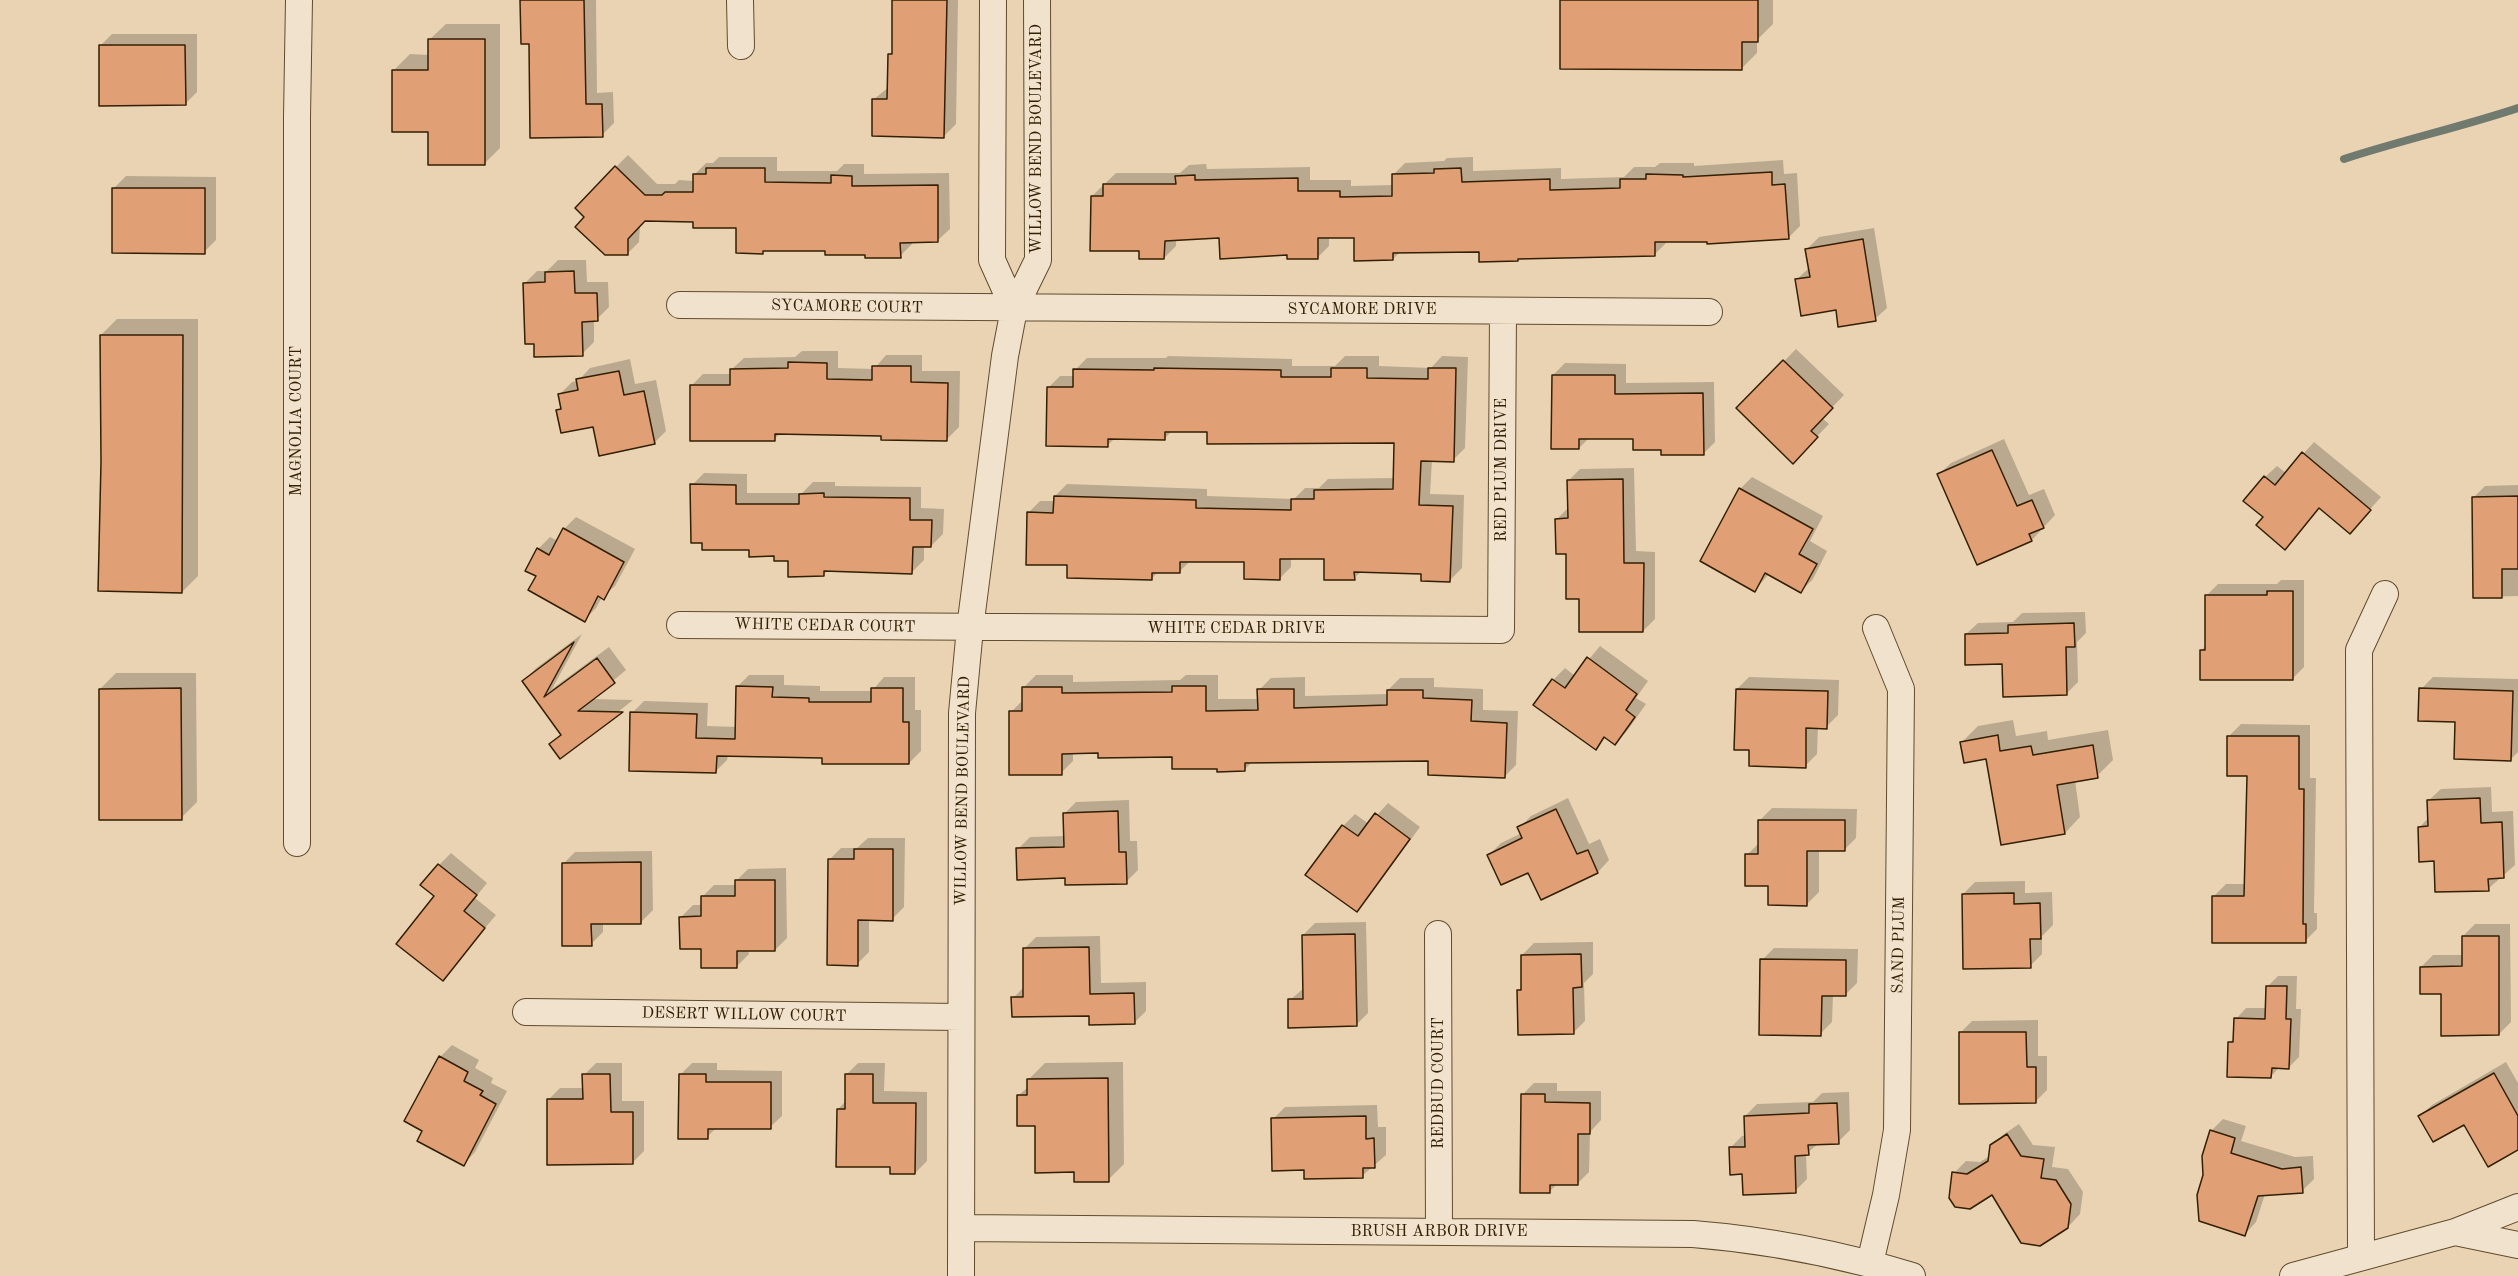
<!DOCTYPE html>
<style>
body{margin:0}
canvas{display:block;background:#e9d3b2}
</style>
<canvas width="2518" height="1276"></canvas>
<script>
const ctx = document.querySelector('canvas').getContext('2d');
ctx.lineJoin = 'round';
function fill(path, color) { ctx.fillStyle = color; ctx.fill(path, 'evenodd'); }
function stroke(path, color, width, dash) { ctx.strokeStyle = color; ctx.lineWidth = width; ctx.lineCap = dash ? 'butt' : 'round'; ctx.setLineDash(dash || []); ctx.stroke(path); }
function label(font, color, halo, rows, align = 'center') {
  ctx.font = font + ' "Old Standard TT",serif'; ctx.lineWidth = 4.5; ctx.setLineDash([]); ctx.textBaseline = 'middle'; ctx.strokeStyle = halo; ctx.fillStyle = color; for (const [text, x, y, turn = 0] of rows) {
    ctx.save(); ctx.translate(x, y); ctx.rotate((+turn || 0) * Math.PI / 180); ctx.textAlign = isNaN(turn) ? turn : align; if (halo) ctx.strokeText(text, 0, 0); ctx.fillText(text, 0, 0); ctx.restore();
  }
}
const shadow = new Path2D(`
 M522 0H596L597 93 613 92 614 123 602 135Z
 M894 0H958L956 124 944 136 874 99 889 87V55L893 51Z
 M1562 0H1773V24L1757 40V53L1741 69Z
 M446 24H500V148L484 164 394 70 410 54 430 55V39Z
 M112 34H197V92L185 104 100 46Z
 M628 155 657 184H675L679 180 694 181V175L706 163H713L719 157H777V171H837L844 164H864V174L949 173 950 229 938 240 912 241V244L900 256 826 250 765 249 762 252 737 227 694 221 645 220 640 225 639 242 627 254 586 217 616 167Z
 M1473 157V171L1561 168V179L1624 177 1634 167H1655L1660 163H1694V166L1783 160 1784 174 1797 173 1800 226 1788 238 1666 240V243L1654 255 1480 250 1400 252 1393 259 1355 237H1329V246L1317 258 1220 237 1176 239V246L1164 258 1141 249 1092 196 1116 173H1180L1189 165 1206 164 1207 169 1310 167V180H1351V186L1394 185 1393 175 1405 163 1444 161 1447 158Z
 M126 176 216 177V240L204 252 114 188Z
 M1874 228 1887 308 1875 319 1837 309 1796 280 1810 267 1807 249 1819 237Z
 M558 260H586L587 282H608L609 307 597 319 594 320V342L582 354 535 342 525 283 537 271H547Z
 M117 319H198V576L182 592 102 462 101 335Z
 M1796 349 1844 395 1822 418 1829 424 1793 461 1738 408Z
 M802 351H838V368L874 369 886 355H922V371H960L959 427 947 439 882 434 781 433 774 439 691 386 703 374H732V369L744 358 795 357Z
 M1168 356 1292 359V366H1335L1345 356H1379V366L1431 368 1442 356 1468 357 1465 448 1453 460H1432L1430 494 1464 495 1462 568 1450 580 1422 572 1362 571 1354 578 1326 557 1291 558V567L1279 579 1246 560H1191L1179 572 1159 571 1152 578 1069 564 1028 513 1040 501H1055V496L1067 484 1207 489V496L1294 499 1305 488H1319L1328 479 1395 478V441L1172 431 1164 439 1115 438 1107 446 1048 388 1060 376H1075V370L1087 358H1166Z
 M630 359 635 384 656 380 666 431 654 443 594 425 558 411 562 407 560 394 572 382 578 381 590 368Z
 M1565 363 1626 364V383L1714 382 1715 442 1703 454 1663 449 1634 438H1589L1579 448 1553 375Z
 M2004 439 2029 495 2044 489 2055 515 2032 540 1978 564 1939 474 1951 463Z
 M2314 442 2381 497 2350 532 2320 507 2285 548 2265 517V477L2277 466 2286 473Z
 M1634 468 1636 551 1655 552V619L1643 631 1581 598 1557 519 1569 507 1568 481 1580 469Z
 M704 473 747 474V493H802L813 482H835V486L921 487V508L944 509 943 534 931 546H924V560L912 572 828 570 823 575 789 559 750 549 692 485Z
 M1752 477 1823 516 1810 541 1827 551 1813 579 1801 591 1769 574 1755 590 1740 489Z
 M2518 485V596L2475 597 2473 498 2485 486Z
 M576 517 635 549 615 586 602 597 596 608 584 620 538 576V549L550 537 558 541 564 529Z
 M2281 580H2304V667L2292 679 2201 651 2206 645V596L2218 584H2277Z
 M2085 612 2086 633 2077 642 2078 682 2066 694 1966 634 1978 623 2013 622 2022 613Z
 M582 634 552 689 609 647 626 670 591 699 633 700 561 757 551 744 562 733 524 681 535 669Z
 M1600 646 1648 681 1636 698 1646 704 1627 731 1615 743 1606 737 1595 748 1553 680 1565 668 1575 676Z
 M116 673H196L197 802 181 818 100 689Z
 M749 675H784V685L820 686V691H872L884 677H915V710H921V751L909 763 824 757 728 755 727 760 715 772 632 713 644 701 708 703 707 726 737 727V687Z
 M1036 675H1073V682L1180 680 1186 675H1218V699H1259V690L1271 678 1305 677V696L1388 694V690L1400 678H1434V687L1483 689V710L1518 711 1516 765 1504 777 1430 759 1253 761 1244 770 1174 768V755L1099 752H1073V761L1061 773 1011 712 1023 700 1024 687Z
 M1749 677 1839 680 1838 715 1826 727H1818L1817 754 1805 766 1751 748 1737 689Z
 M2433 677 2518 679V752L2511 759 2421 689Z
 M2013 720 2016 736 2047 731 2048 740 2108 730 2113 760 2097 776 2075 780 2080 817 2065 833 1987 758 1962 742 1978 726Z
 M2241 724 2310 725V778H2316L2314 913H2317V929L2305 941 2214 896 2226 884H2246L2249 774 2229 736Z
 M2491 787 2492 812 2513 811 2515 865 2488 889 2436 860 2420 827 2429 817V800L2441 789Z
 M1568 798 1589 844 1600 839 1609 860 1598 872 1541 898 1529 871 1489 855 1501 843 1522 833 1519 828 1531 816Z
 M1129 800 1130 841H1137L1138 870 1126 882 1018 849 1030 837 1065 836 1064 814 1076 802Z
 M1388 803 1420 827 1368 898 1356 910 1307 875 1343 826 1355 814 1369 824Z
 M1772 808 1857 809 1856 838 1844 850 1819 849V892L1807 904 1769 884 1747 855 1759 843 1760 820Z
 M868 838H905L904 907 892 919H869V952L857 964 829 860 841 848H857Z
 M652 851 653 910 641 922 603 923V932L591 944 563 864 575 852Z
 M451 853 487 883 475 898 496 915 442 979 436 896 439 865Z
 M786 868 787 938 775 950H748L749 954 737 966 702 948 681 917 693 905H702V897L714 885H736V881L748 869Z
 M2025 881V893L2052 892 2053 925 2042 936V954L2030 966 1963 894 1975 882Z
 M1366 922 1368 1013 1356 1025 1290 1000 1304 988 1303 935 1315 923Z
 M2475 924H2510L2511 1022 2499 1034 2443 992 2421 967 2433 955H2463V936Z
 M1100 936 1101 983 1146 982V1011L1134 1023 1013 998 1025 986 1024 949 1036 937Z
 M1593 942V974L1584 983 1585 1021 1573 1033 1519 991 1522 987V955L1534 943Z
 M1774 948 1858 949 1857 983 1845 995H1833L1832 1022 1820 1034 1762 960Z
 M2278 976H2297L2296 1009H2301L2299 1057 2289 1067H2280L2271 1076 2230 1042 2235 1037 2236 1019 2246 1008H2267V987Z
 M2038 1020V1056H2047V1090L2035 1102 1960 1033 1972 1021Z
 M452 1045 479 1060 475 1068 493 1078 491 1083 507 1091 475 1152 464 1164 424 1130 440 1057Z
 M1123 1062 1124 1164 1108 1180 1036 1125 1018 1096 1029 1086V1079L1045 1063Z
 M2506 1062 2518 1083V1148L2464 1123 2420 1116 2432 1105Z
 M596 1063H622V1101H644V1151L632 1163 548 1100 560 1088H584V1075Z
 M692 1063H717V1070L782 1071V1116L770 1127H717L707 1137 680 1075Z
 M858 1063H885L884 1091 927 1092V1161L915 1173 891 1166 838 1109 846 1101V1075Z
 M1534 1083H1557V1091H1601V1120L1590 1132 1589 1172 1577 1184H1557L1549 1192 1522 1095Z
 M1849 1092 1850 1130 1838 1142 1819 1143 1806 1154 1807 1179 1795 1191 1744 1172 1730 1148 1742 1136H1746L1745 1116 1757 1104 1813 1102 1822 1093Z
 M1377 1105 1378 1127H1386V1155L1362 1176 1306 1168 1273 1119 1285 1107Z
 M2223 1119 2246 1126 2241 1141 2295 1157 2313 1156 2314 1179 2302 1191 2265 1194 2256 1222 2245 1234 2205 1176 2211 1131Z
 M2019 1124 2033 1145 2055 1147 2052 1167 2068 1169 2083 1192 2080 1214 2068 1227 1992 1193 1954 1173 1966 1161 1980 1162 1990 1156 1991 1146 2004 1134Z`);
const stream = new Path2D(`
 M2344 159C2402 140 2461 127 2518 108`);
const building = new Path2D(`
 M520 0H584L586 104H602L603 137 530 138 529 44H521Z
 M892 0H947L944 138 872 136V99H887L888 54H892Z
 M1560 0H1758V42H1742V70L1560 69Z
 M428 39H485V165H428V132H392V70H428Z
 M99 45H185L186 105 99 106Z
 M615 166 645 195H662L665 192H693V174H706V168H765V182L831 183V175L852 176V186L938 185V242L900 243 901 258H865V255H825V251H763V254L736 253V228H693V222L645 221 628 239V255H605L575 227 584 217 575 208Z
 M1461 168 1462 182 1550 179V190L1620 188V179H1646V174L1683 175V177L1772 172V185L1785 184 1789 239 1707 244V242H1655V256L1518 259V261L1479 262V252L1393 253V260L1354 261V238H1318V259H1287V255L1220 259 1219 238 1165 241 1164 259H1139V251H1090L1091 196H1103V184H1176L1175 176 1195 175V180L1298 178V191H1340V197L1392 196V174L1434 173V169Z
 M112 188H205V254L112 253Z
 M1863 239 1876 321 1838 327 1836 310 1801 316 1795 279 1810 277 1805 249Z
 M574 271 575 293H597L598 321 582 322 583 356 534 357V344H525L523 283 545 282V272Z
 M100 335H183L182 593 98 591 101 462Z
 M1783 360 1833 408 1811 431 1818 437 1793 464 1736 408Z
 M788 362 827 363V379L872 380V366H911V382L948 383 947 441 881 440V436L775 434V441H690V385H730V369L788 368Z
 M1154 368 1281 370V377H1331V368H1367V378L1428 379V368H1456L1454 462 1421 461 1419 505 1453 506 1450 582 1421 581V574L1354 572 1355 580H1324V559H1280V580L1244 579V562H1180V573H1152V580L1067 578V565H1026L1027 512 1053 513 1054 496 1196 500V508L1291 510V499H1314V490L1393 489 1394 443 1207 444V432H1165V440L1108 439V447L1046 446 1047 387H1073V369L1154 370Z
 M619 371 624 395 644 391 655 444 599 456 593 427 561 433 556 410 561 409 558 394 578 390 576 379Z
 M1552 375H1615V394L1703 393 1704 455H1661V450H1633V439H1579V449H1551Z
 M1992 450 2017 506 2032 500 2044 528 2029 534 2032 541 1977 565 1937 474Z
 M2302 452 2371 510 2350 534 2319 508 2285 550 2256 525 2263 517 2243 501 2264 476 2275 485Z
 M1623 479 1624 563H1644L1643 632H1579V599H1566V554H1556L1555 519 1568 518 1567 480Z
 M690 484 736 485V504H799V494L824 493V497L910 498V520H932L931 547H913L912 574 824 571V576L788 577V561H774V556L749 557V550H702V543H691Z
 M1739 488 1813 529 1799 554 1817 564 1801 593 1765 573 1755 592 1700 561Z
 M2518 496V569H2502V598H2473L2472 497Z
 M563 528 624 562 604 600 598 596 585 622 528 590 536 576 525 571 537 548 549 555Z
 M2267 591H2293V680H2200V650H2205V595H2267Z
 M2074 623 2075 647H2066L2067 695 2003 697 2002 664 1965 665V634L2008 633V625Z
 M574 642 544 697 597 658 615 683 578 711 623 712 560 759 549 744 561 735 522 681Z
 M1587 657 1637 694 1626 710 1635 717 1615 745 1604 737 1596 750 1533 705 1552 679 1565 688Z
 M736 686 773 687 772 697 809 698V702H871V688H903V722H909V764H822V758L717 756 716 773 629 771 630 712 697 714 696 738 735 739Z
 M1172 686H1206V711L1258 710 1257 689H1294V708L1387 705V690H1423V698L1472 700 1471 721 1507 723 1505 778 1428 775V761L1245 763V771L1217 772V769H1172V757L1098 758V753L1062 754V775H1009V711H1022V687H1062V693L1172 692Z
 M181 688 182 820H99V689Z
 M2419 688 2513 691 2511 761 2454 759 2455 722 2418 721Z
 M1736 689 1828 691 1827 729 1806 728V768L1749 766V750H1734Z
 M1998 735 2000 751 2031 746 2033 755 2093 745 2098 778 2057 785 2065 834 2001 845 1986 759 1964 763 1960 742Z
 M2227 736H2299V789H2304L2303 924H2306V943H2212V896H2244L2247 776H2227Z
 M2480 798 2481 823 2502 822 2504 878 2488 879 2489 891 2435 892 2434 861 2419 862 2418 827 2428 826 2427 800Z
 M1556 809 1577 854 1588 850 1598 873 1541 900 1528 873 1501 885 1487 855 1522 838 1517 827Z
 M1118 811 1119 852H1126L1127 884 1065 885V878L1017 880 1016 848 1064 847 1063 813Z
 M1375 813 1410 839 1357 912 1305 875 1342 825 1358 836Z
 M1758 820H1845V851H1807V906L1768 905V886H1745V854H1758Z
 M854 849H893V921L858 920V966L827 965 828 859H854Z
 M641 862V924H591L592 946H562V863Z
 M438 864 477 895 464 911 485 928 443 981 396 944 434 896 420 885Z
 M735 880H775V951H737V968H701V949H680L679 917 701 916V896H735Z
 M2014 893V904L2040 903 2041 939H2030L2031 968 1963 969 1962 894Z
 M1355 934 1357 1026 1288 1028V999H1303L1302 935Z
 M2462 936H2499V1035L2441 1036V994H2420V967L2462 966Z
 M1089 947 1090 994 1134 993 1135 1024 1089 1025V1016L1012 1017 1011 997H1023V948Z
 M1581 954 1582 987 1573 988 1574 1034 1518 1035 1517 990H1521V955Z
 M1760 959 1846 960V996H1822L1821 1036 1759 1035Z
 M2266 986H2287L2286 1019H2291L2289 1069 2272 1068 2271 1078 2227 1077 2228 1042H2233L2234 1018 2265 1019Z
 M1959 1032H2026L2027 1067H2036V1103L1959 1104Z
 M439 1056 468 1072 464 1081 483 1091 480 1095 496 1104 464 1166 417 1141 422 1131 404 1121Z
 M2494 1073 2518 1116V1150L2488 1167 2464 1125 2433 1142 2418 1116Z
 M582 1074H610L611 1112H633V1164L547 1165V1099H583Z
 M679 1074H706V1082H771V1129H708V1139H678Z
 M845 1074H873V1103H916L915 1174H890V1167H836L837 1109H845Z
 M1108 1078 1109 1182H1074V1172L1035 1173V1126H1017V1095H1027V1079Z
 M1521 1094H1545V1102L1590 1103V1134H1578V1185H1550V1193H1520Z
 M1837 1103 1839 1144 1808 1145 1809 1155 1795 1156 1796 1193 1743 1195 1742 1174 1730 1175 1729 1147H1745L1744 1116 1809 1113V1104Z
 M1366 1116V1139L1374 1138 1375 1168H1363V1178L1304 1179V1170L1272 1171 1271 1118Z
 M2210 1130 2235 1138 2231 1153 2282 1169 2301 1167 2303 1193 2258 1196 2245 1236 2199 1221 2197 1195 2203 1175 2202 1156Z
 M2007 1134 2021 1156 2044 1159 2041 1178 2056 1180 2071 1204 2068 1228 2040 1246 2021 1243 1992 1195 1970 1209 1955 1207 1949 1198 1952 1172 1967 1174 1988 1161 1990 1145Z`);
const street = new Path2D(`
 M740 0 741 46
 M993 0 992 260 1014 309
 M680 305 1709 312
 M680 625 1501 630 1503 311
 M297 843V117L299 0
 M1438 934 1439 1232
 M526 1012 961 1017
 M2518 1207 2455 1232 2518 1245
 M961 1228 1693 1234C1768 1240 1840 1254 1912 1276
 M2361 1256 2359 650 2385 594
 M1870 1263 1886 1195 1897 1130 1901 689 1876 628
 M961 1276 962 713 970 628 1005 356 1014 309 1038 260 1037 0
 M2293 1276 2455 1232`);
const streetNames = [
 ["WILLOW BEND BOULEVARD",1037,139,-90],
 ["SYCAMORE COURT",847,307,1],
 ["SYCAMORE DRIVE",1362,310],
 ["MAGNOLIA COURT",297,421,-90],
 ["RED PLUM DRIVE",1502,470,-90],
 ["WHITE CEDAR COURT",825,626,1],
 ["WHITE CEDAR DRIVE",1236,629],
 ["WILLOW BEND BOULEVARD",963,791,-89],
 ["SAND PLUM",1899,945,-89],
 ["DESERT WILLOW COURT",744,1015,1],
 ["REDBUD COURT",1439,1083,-90],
 ["BRUSH ARBOR DRIVE",1439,1232]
];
fill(shadow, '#0003');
stroke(stream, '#717a6e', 8);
fill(building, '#e19f76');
stroke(building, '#331f02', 1.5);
stroke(street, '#604c2e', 28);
stroke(street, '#f1e2cd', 26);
label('16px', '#331f02', '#f1e2cd', streetNames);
</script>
